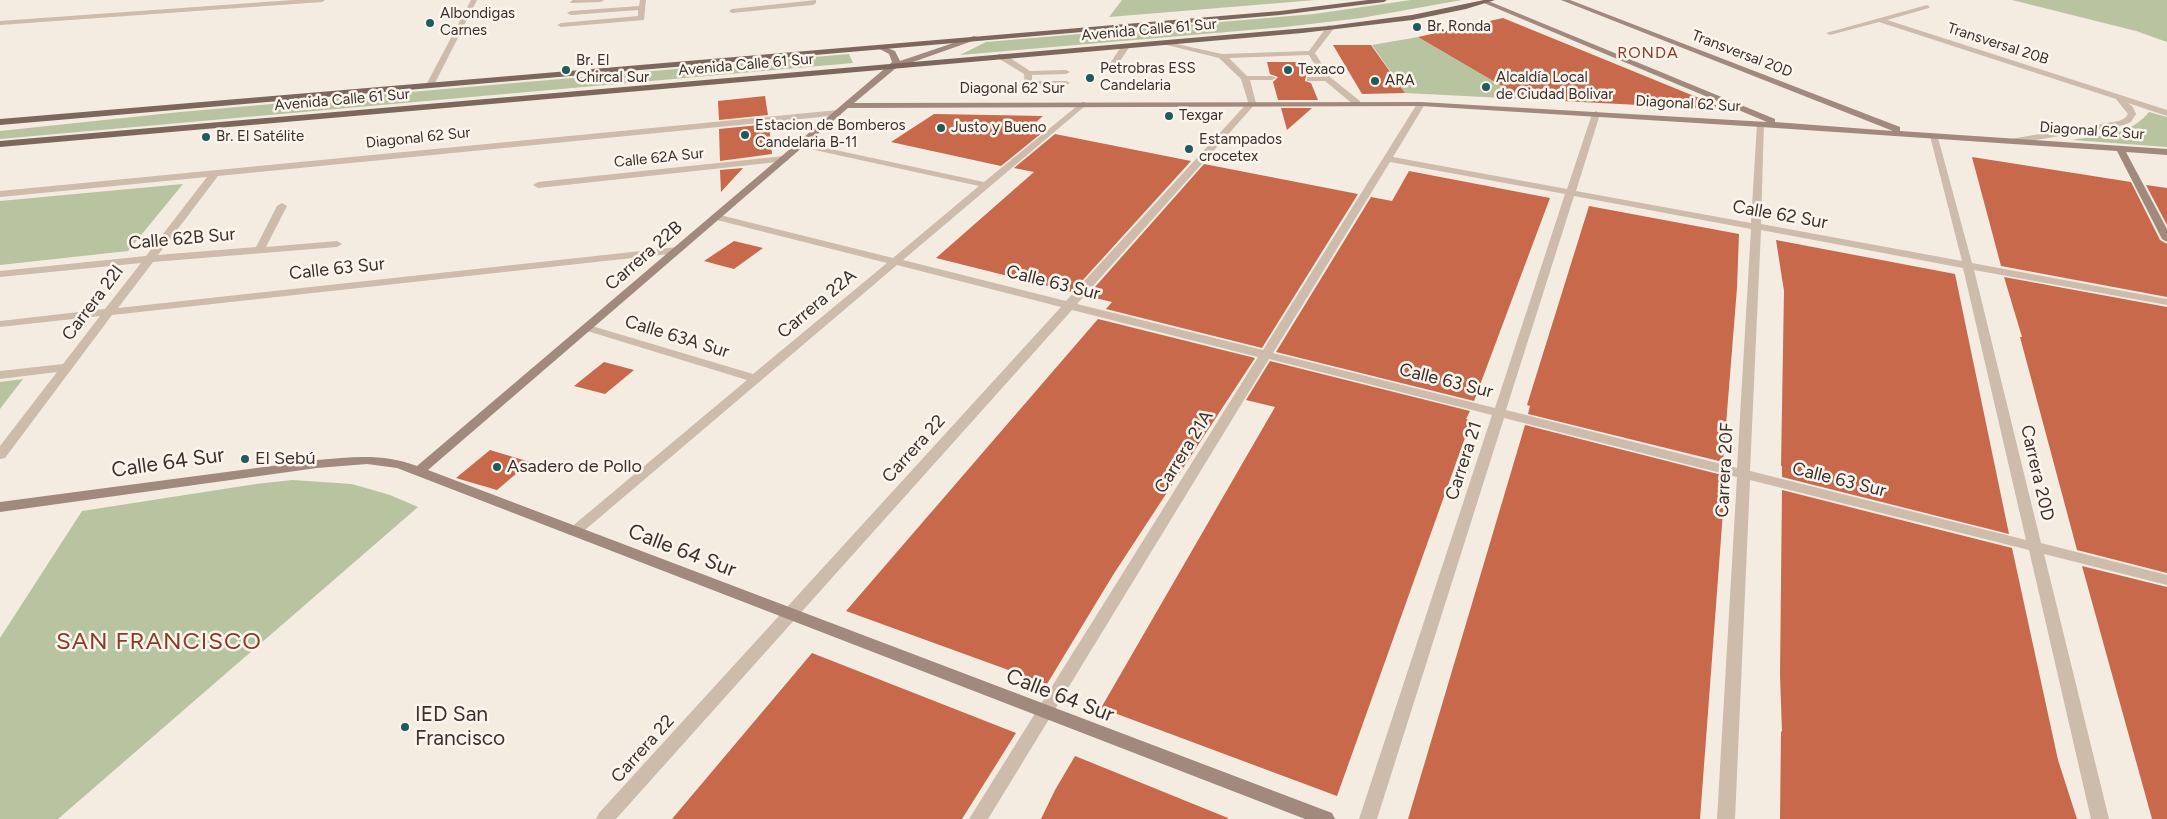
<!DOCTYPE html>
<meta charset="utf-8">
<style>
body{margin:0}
canvas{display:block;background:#f4ebe1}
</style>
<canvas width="2167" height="819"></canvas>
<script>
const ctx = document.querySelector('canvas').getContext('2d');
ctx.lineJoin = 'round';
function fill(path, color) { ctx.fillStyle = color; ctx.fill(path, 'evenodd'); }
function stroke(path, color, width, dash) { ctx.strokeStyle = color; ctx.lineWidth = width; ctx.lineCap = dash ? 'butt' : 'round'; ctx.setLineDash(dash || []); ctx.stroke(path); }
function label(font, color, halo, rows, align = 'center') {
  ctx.font = font + ' Figtree,sans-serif'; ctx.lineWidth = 5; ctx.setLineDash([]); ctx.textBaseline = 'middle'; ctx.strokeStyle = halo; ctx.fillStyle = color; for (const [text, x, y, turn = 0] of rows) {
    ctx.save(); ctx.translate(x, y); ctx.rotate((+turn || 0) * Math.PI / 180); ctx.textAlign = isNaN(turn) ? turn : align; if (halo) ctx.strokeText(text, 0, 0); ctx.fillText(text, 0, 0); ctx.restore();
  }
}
const green = new Path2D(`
 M1122 0H1316L1109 17Z
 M1411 0H1462L1361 18 1285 27 960 55 986 42 1314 14Z
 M2012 0H2167V42L2136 31Z
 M1418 37 1524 99 1405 93 1372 45Z
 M849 54 853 63 0 139V131L180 112Z
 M2149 112 2167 117V147L2073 140C2100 135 2131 135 2149 112Z
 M183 184 128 251 0 265V201Z
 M23 379 0 409V382Z
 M292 480 352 484 390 495 418 507 58 819H0V638L82 511 256 484Z`);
const building = new Path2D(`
 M1503 18 1716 105 1715 109 1524 99 1418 37Z
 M1333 45H1371L1405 93 1362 94Z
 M1267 62H1303L1308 75 1306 76 1305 81 1311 83 1318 100H1278L1273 82 1278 77 1270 74Z
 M765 96 768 115 719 120 718 101Z
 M1281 108H1312L1287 130Z
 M934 114 1043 116 1028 129 1043 132 1001 166 891 142Z
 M769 124 772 154 720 161 719 129Z
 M1055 134 1191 161 1072 292 936 258 1034 172 1014 168Z
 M1972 157 2131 182 2160 240 2167 244V297L2001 266Z
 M1204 164 1358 194 1262 348 1106 309 1112 302 1087 296Z
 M743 168 721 192 720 170Z
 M1409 171 1550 198 1474 401 1276 352 1371 197 1392 201Z
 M2146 185 2167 188V225Z
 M1589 206 1739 234 1737 288 1723 462 1528 414 1530 406 1527 405Z
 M1776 240 1955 274 2009 534 1782 477V466H1781L1784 291Z
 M734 241 763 248 734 269 704 261Z
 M2004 277 2167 307V573L2077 550 2020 337H2022Z
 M1098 319 1255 358 1113 575 1047 684 846 611Z
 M1270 361 1470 411 1466 419 1471 421 1337 796 1101 708 1275 407 1246 400Z
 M604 362 634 370 605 394 574 386Z
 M1525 425 1722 475 1721 484 1725 485 1700 819H1408Z
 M490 450 530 462 497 490 456 478Z
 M1782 490 2012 548 2058 760 2077 819H1780L1781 731 1782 732 1780 675Z
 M2082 566 2167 587V819H2152Z
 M812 653 1016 733 962 819H672Z
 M1075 756 1228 818V819H1041L1055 790Z`);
const lane = new Path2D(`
 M573 0H604L601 2 571 3 570 2Z
 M640 0H646L644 20 561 27 557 25 561 23 638 16V10L571 15 567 13 571 11 639 6Z
 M816 0V3L813 5 732 13 729 11 732 9Z
 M1328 25 1335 27 1315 53 1330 77 1360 101V105H1354L1325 81H1307V77H1322L1309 55 1229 58 1247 76H1272L1276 78 1272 80H1250L1256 103 1249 105 1241 79 1219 58 1159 43 1163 41 1222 54 1309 51Z
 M1123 44 1130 46 1114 70H1108L1107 68Z
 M998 54H1004L1030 71 1066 70 1070 72 1066 74 1032 75V81H1066L1070 83 1066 85 1025 86 1024 74 998 58Z`);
const street = new Path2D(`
 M293 0H325L322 2 0 25V21Z
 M471 0H477L434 85 427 87 426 85Z
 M1927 5 1930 7 1929 8 1887 20 2167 110V116L2128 103 2133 107 2136 114 2131 122 2124 125 2013 144 2010 143V139L2119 121 2125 118 2128 114 2116 99 1879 22 1830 35 1826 33Z
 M1249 101 1256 103 1077 304 1263 350 1417 104 1421 102 1425 104 1393 157 1567 189 1592 114 1596 111 1600 114 1576 191 1751 223 1757 124 1764 122 1761 224 1962 261 1930 136 1937 134 1972 263 2167 299V305L1974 270 2041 543 2167 575V585L2044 554 2109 819H2091L2029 550 1750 480 1735 819H1717L1737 477 1504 418 1377 819H1359L1492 415 1269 359 988 819H969L1258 357 1072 310 616 819H596L599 813 1061 307 897 265 579 535H569L567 532 569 529 747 380 584 330 582 328 584 326H592L753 374 887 263 713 219V215L716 214 893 258 979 186 801 147 797 144 798 142 984 182 1082 102H1085V106L903 260 1066 301ZM1390 162 1565 194 1495 408 1273 353ZM1574 196 1751 229 1737 468 1506 410ZM1761 230 1963 268 2026 540 1750 471Z
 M838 110 841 111V115L218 176 158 255 256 247 277 206 282 203 287 206 266 247 337 241 342 244 337 247 153 262 118 308 678 247 683 250 678 253 112 315 5 458 0 459V446L57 372 0 379V371L63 364 100 316 0 327V321L105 309 141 263 0 277V271L146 256 207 177 0 197V191Z
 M784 156 789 159 787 161 538 188 533 185 538 182Z`);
const secondary = new Path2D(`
 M1486 0 1775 119V122L1893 131 1561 0H1570L1900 127V131L2167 149V155L2126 152 2167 229V242L2162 239 2117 151 1761 127 1421 106 848 108 428 470 1332 813 1335 819H1305L397 468 367 464 317 468 0 512V502L317 460C351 457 384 453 417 466L890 64 892 62 889 54 876 47 880 45 895 51 900 61 974 36 981 38 896 68 854 103 1421 102 1767 122 1484 3V1Z`);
const primary = new Path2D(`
 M1368 0H1387L1384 2 1280 15 0 125V119L1280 11Z
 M1484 0H1495L1466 9 1412 20 1302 33 0 147V141L1329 26 1412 15Z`);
const markers = [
 [430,23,5,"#1f5a5e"],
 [1417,27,5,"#1f5a5e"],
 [566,70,5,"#1f5a5e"],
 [1288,70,5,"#1f5a5e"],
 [1090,78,5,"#1f5a5e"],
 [1375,81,5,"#1f5a5e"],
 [1486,87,5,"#1f5a5e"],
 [1169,116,5,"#1f5a5e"],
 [941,128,5,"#1f5a5e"],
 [745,135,5,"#1f5a5e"],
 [206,137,5,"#1f5a5e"],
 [1189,149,5,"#1f5a5e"],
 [245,459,5,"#1f5a5e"],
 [497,467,5,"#1f5a5e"],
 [405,727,5,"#1f5a5e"]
];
const farPoinames = [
 ["Albondigas",440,14],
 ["Carnes",440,31],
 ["Br. Ronda",1427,27],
 ["Br. El",576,61],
 ["Chircal Sur",576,78],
 ["Petrobras ESS",1100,69],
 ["Candelaria",1100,86],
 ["Texaco",1298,70],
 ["Alcaldía Local",1496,78],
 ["de Ciudad Bolivar",1496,95],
 ["ARA",1385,81],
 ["Texgar",1179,116],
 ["Estacion de Bomberos",755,126],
 ["Candelaria B-11",755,143],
 ["Justo y Bueno",951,128],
 ["Br. El Satélite",216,137],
 ["Estampados",1199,140],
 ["crocetex",1199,157]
];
const farStreetnames = [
 ["Avenida Calle 61 Sur",1149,30,-5],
 ["Transversal 20B",1998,44,18],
 ["Transversal 20D",1742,54,21],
 ["Avenida Calle 61 Sur",746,65,-5],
 ["Diagonal 62 Sur",1012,89],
 ["Avenida Calle 61 Sur",342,100,-5],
 ["Diagonal 62 Sur",1688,104,3],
 ["Diagonal 62 Sur",2092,131,4],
 ["Diagonal 62 Sur",418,138,-6],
 ["Calle 62A Sur",659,158,-6]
];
const farNeighbourhoodnames = [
 ["RONDA",1648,53]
];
const streetNames = [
 ["Calle 62 Sur",1780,215,10],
 ["Calle 62B Sur",182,239,-5],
 ["Carrera 22B",644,256,-41],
 ["Calle 63 Sur",337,269,-6],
 ["Calle 63 Sur",1053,283,14],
 ["Carrera 22I",93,303,-53],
 ["Carrera 22A",817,304,-40],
 ["Calle 63A Sur",677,337,17],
 ["Calle 63 Sur",1446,381,14],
 ["Carrera 22",914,449,-48],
 ["Carrera 21A",1184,452,-58],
 ["Carrera 21",1464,461,-72],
 ["Carrera 20F",1725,470,-87],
 ["Carrera 20D",2037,473,77],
 ["Calle 63 Sur",1839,480,14],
 ["Carrera 22",643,749,-48]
];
const poiNames = [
 ["El Sebú",255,459],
 ["Asadero de Pollo",507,467]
];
const nearStreetnames = [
 ["Calle 64 Sur",168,463,-8],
 ["Calle 64 Sur",682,551,21],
 ["Calle 64 Sur",1060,696,21]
];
const nearPoinames = [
 ["IED San",415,715],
 ["Francisco",415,739]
];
const nearQuarternames = [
 ["SAN FRANCISCO",159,642]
];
fill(green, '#b8c4a0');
fill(building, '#c8694b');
fill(lane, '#cdbbac');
fill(street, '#cdbbac');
fill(secondary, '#a18a7d');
fill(primary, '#7d675c');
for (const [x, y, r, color] of markers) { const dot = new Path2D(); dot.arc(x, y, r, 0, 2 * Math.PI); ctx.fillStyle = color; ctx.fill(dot); stroke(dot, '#fbf5ee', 2); }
label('15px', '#3b302b', '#fbf5ee', farPoinames, 'left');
label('15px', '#3b302b', '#fbf5ee', farStreetnames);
ctx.letterSpacing = '1px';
label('16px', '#8c3b22', '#fbf5ee', farNeighbourhoodnames);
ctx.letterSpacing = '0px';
label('18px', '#3b302b', '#fbf5ee', streetNames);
label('18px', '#3b302b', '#fbf5ee', poiNames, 'left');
label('21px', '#3b302b', '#fbf5ee', nearStreetnames);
label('21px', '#3b302b', '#fbf5ee', nearPoinames, 'left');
ctx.letterSpacing = '1px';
label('24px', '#8c3b22', '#fbf5ee', nearQuarternames);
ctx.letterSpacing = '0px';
</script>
